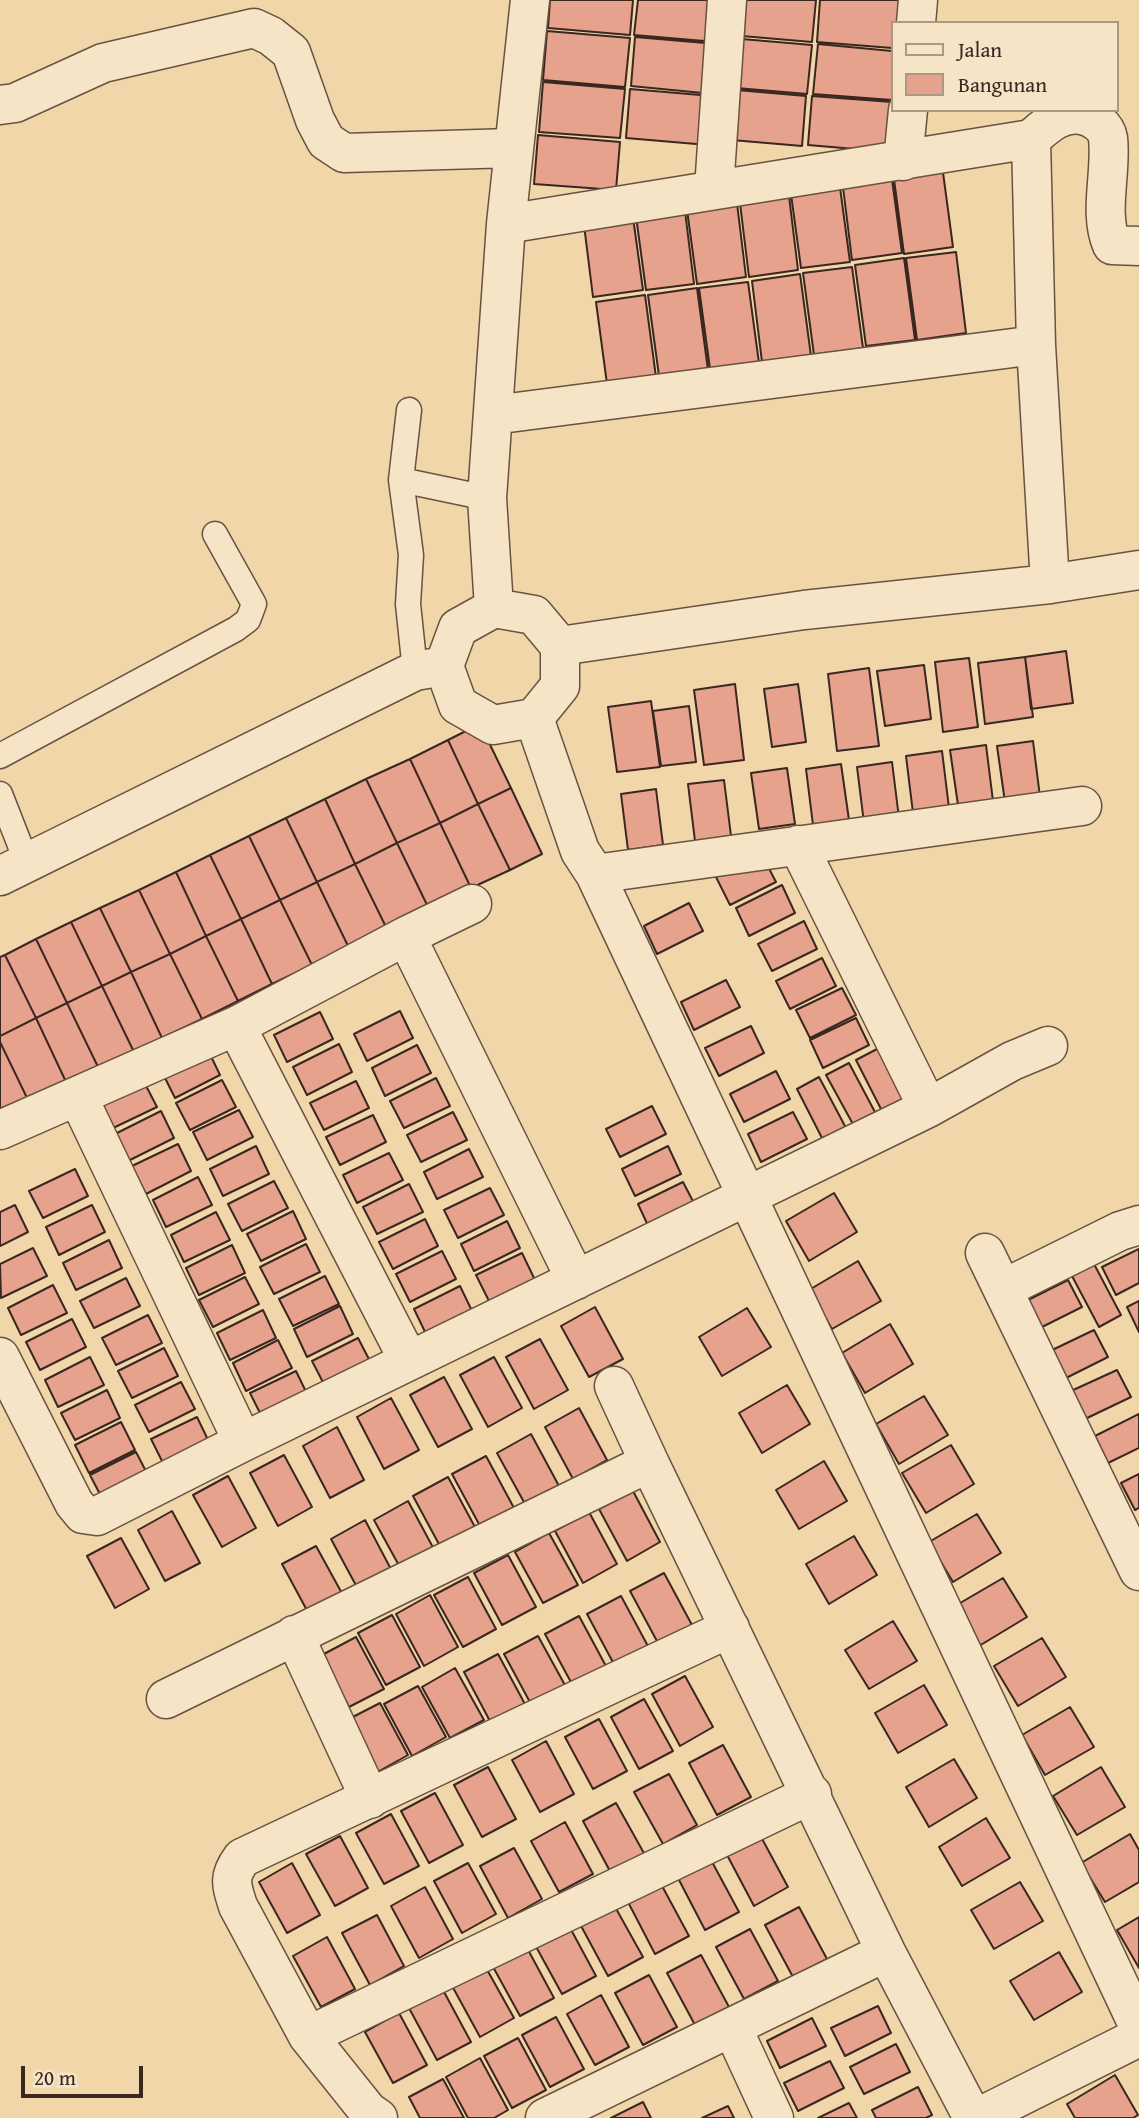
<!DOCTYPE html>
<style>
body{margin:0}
#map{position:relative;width:1139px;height:2118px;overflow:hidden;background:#f0d6a8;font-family:"Gentium Book Plus",serif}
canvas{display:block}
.legend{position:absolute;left:891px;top:21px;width:228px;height:91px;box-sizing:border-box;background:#f5e4c6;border:2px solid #aa9884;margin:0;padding:9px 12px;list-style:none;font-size:21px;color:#3a2720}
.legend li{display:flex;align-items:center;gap:14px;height:35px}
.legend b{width:35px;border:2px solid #aa9884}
.scale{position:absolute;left:21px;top:2066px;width:122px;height:32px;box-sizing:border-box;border:4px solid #3a2720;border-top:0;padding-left:9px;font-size:21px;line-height:24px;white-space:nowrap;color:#3a2720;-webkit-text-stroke:5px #f5e4c6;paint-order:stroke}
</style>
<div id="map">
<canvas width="1139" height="2118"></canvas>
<ul class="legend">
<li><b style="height:9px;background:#f5e4c6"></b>Jalan</li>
<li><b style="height:19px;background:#e7a28e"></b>Bangunan</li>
</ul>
<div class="scale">20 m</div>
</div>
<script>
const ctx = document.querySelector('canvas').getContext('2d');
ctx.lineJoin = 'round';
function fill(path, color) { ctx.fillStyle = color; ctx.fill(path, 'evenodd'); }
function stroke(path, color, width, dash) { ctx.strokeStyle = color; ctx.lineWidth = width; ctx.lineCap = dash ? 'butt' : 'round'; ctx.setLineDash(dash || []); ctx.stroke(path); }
const building = new Path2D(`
 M550 0H633L630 35 548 28Z
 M638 0H720L716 42 634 35Z
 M733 0H816L812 42 730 35Z
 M820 0H903L901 23H892V48L817 42Z
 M547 31 630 38 625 87 543 80Z
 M635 37 717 44 713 94 631 86Z
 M730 38 812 45 807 94 725 87Z
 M818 44 892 51V100L813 94Z
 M543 82 625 89 620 138 539 132Z
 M630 89 712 96 708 145 626 138Z
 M725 89 806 96 802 146 720 139Z
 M812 96 892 102 890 152 808 145Z
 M538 135 620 142 616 190 534 184Z
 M942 165 953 247 904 254 893 172Z
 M891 172 902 253 852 260 842 179Z
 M839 180 850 262 801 268 790 187Z
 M788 188 798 270 749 277 739 195Z
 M736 195 746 277 697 284 686 202Z
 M684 203 694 284 646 290 635 209Z
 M632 210 643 290 593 297 583 217Z
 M956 252 966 333 917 340 906 258Z
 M904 258 915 340 866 346 855 265Z
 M852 267 863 348 814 355 803 273Z
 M800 274 811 356 762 362 752 281Z
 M748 282 759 363 710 369 699 288Z
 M697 288 708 370 659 376 648 295Z
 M645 295 656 377 607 384 596 302Z
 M1066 651 1073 703 1031 709 1025 657Z
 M1025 657 1033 717 985 724 978 663Z
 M969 658 978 727 943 732 935 662Z
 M924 665 931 719 885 726 877 671Z
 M869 668 879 746 837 751 828 674Z
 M735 684 744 760 704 765 694 690Z
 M798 684 806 742 772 747 764 689Z
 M651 701 660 767 617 772 608 707Z
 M689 706 696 762 661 766 653 711Z
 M480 724 511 788 478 804 448 740Z
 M448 740 478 804 440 823 410 759Z
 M1033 741 1040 797 1005 802 997 746Z
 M986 745 993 801 958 805 950 750Z
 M942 751 949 808 913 813 906 756Z
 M410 759 440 823 397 843 366 779Z
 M892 762 899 818 864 823 857 767Z
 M841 764 849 820 813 825 806 769Z
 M787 768 795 824 759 829 751 773Z
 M366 779 397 843 355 864 325 799Z
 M724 780 731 836 695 841 688 784Z
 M511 788 542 854 510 870 478 804Z
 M656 789 663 845 628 850 621 794Z
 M325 799 355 864 317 882 286 818Z
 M478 804 510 870 471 888 440 823Z
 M286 818 317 882 280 900 249 836Z
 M440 823 471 888 429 909 397 843Z
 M249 836 280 900 241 919 210 855Z
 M397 843 429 909 387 929 355 864Z
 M210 855 241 919 206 936 176 872Z
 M762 855 776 882 730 905 716 877Z
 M355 864 387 929 349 948 317 882Z
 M176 872 206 936 170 954 139 890Z
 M317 882 349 948 312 965 280 900Z
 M782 885 795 913 749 936 736 908Z
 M139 890 170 954 131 972 100 908Z
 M280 900 312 965 272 984 241 919Z
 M689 903 703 931 657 954 644 926Z
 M100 908 131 972 102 986 71 922Z
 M241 919 272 984 238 1001 206 936Z
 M804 921 817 949 772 971 758 944Z
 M71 922 102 986 67 1003 36 939Z
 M206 936 238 1001 202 1019 170 954Z
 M36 939 67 1003 36 1018 5 955Z
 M170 954 202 1019 162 1038 131 972Z
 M5 955 36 1018 0 1036V957Z
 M822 958 836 986 790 1009 776 981Z
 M131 972 162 1038 134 1052 102 986Z
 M726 980 740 1007 694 1030 681 1002Z
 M102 986 134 1052 99 1069 67 1003Z
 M842 988 856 1015 810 1038 796 1010Z
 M67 1003 99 1069 67 1084 36 1018Z
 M400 1011 413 1038 367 1061 354 1034Z
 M320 1012 333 1039 287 1062 274 1035Z
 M36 1018 67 1084 29 1102 0 1042V1036Z
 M856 1018 869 1045 823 1068 810 1040Z
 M751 1026 764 1053 719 1076 705 1048Z
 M0 1042 29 1102 0 1116Z
 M339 1044 352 1072 307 1095 293 1067Z
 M417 1045 431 1073 385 1096 372 1068Z
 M207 1048 220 1075 175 1098 161 1070Z
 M879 1048 905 1099 882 1111 856 1060Z
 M849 1063 876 1114 854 1126 826 1075Z
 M776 1071 790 1099 744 1122 730 1094Z
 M819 1077 846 1128 823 1140 797 1089Z
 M436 1078 450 1106 404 1128 390 1101Z
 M143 1080 157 1107 111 1129 98 1102Z
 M222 1080 236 1107 190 1130 176 1103Z
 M356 1081 369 1108 324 1130 310 1103Z
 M652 1106 666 1134 620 1157 606 1129Z
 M239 1110 253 1137 207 1160 193 1132Z
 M161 1111 174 1138 128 1161 115 1134Z
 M453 1112 467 1140 421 1162 407 1135Z
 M793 1112 807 1139 761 1162 748 1134Z
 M373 1115 386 1142 340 1165 326 1137Z
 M178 1144 191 1171 146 1194 132 1166Z
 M256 1146 269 1174 223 1196 210 1169Z
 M668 1146 681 1174 635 1196 622 1169Z
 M469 1149 483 1177 437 1199 424 1172Z
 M389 1153 403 1180 357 1203 343 1175Z
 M75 1169 88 1196 43 1218 29 1191Z
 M198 1177 212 1205 166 1227 153 1200Z
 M274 1181 288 1208 242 1231 228 1204Z
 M683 1182 697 1209 651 1232 638 1204Z
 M409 1184 423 1212 377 1234 363 1207Z
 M490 1188 504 1215 458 1238 444 1210Z
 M834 1193 857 1232 809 1261 786 1221Z
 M15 1205 28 1232 0 1246V1212Z
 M92 1205 105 1232 59 1255 46 1227Z
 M293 1211 306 1239 261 1261 247 1234Z
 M216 1212 230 1240 184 1262 171 1235Z
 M425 1219 438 1246 393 1269 379 1242Z
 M507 1221 520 1248 474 1271 461 1244Z
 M109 1240 122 1268 76 1290 63 1263Z
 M306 1244 320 1272 274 1294 260 1267Z
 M232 1245 245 1273 199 1295 186 1268Z
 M33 1248 47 1276 1 1298 0 1264Z
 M1139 1249V1283L1116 1295 1102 1267Z
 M442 1251 456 1279 410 1302 396 1274Z
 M522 1253 535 1280 490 1303 476 1275Z
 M858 1261 881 1301 832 1329 809 1290Z
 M1094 1264 1121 1315 1099 1327 1072 1276Z
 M325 1276 339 1304 293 1326 279 1299Z
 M245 1277 259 1304 213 1327 199 1300Z
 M126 1278 140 1306 94 1328 80 1301Z
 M1068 1280 1082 1307 1036 1330 1022 1303Z
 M53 1285 67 1313 21 1335 8 1308Z
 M460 1286 473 1313 427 1336 414 1309Z
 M1139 1301V1332L1127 1307Z
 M340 1306 353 1334 307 1357 294 1329Z
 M595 1307 623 1359 589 1377 561 1326Z
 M747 1308 771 1347 722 1376 699 1337Z
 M263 1310 276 1338 230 1360 217 1333Z
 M148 1315 162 1343 116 1365 102 1338Z
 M72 1319 86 1347 40 1370 26 1342Z
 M890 1324 913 1364 865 1393 842 1353Z
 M1094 1330 1108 1357 1062 1380 1048 1352Z
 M358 1338 372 1365 326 1388 312 1361Z
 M540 1339 568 1390 534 1409 506 1357Z
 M278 1340 292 1368 246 1391 233 1363Z
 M164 1348 178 1376 132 1398 118 1371Z
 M90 1357 104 1385 58 1407 45 1380Z
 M494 1357 522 1408 488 1427 460 1375Z
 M1117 1370 1131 1397 1085 1419 1071 1391Z
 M296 1371 309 1398 264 1421 250 1393Z
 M444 1377 472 1429 438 1447 410 1395Z
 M181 1382 195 1409 149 1432 135 1405Z
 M787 1385 810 1424 762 1453 739 1413Z
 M107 1390 120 1418 75 1440 61 1413Z
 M924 1396 948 1435 899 1464 876 1424Z
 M391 1398 419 1450 384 1469 357 1417Z
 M579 1408 607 1460 573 1479 545 1427Z
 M1139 1414V1448L1108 1463 1095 1436Z
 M197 1417 210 1444 165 1467 151 1439Z
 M121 1422 135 1450 89 1473 75 1445Z
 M337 1427 364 1480 330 1498 303 1446Z
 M531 1434 559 1486 525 1504 497 1453Z
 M951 1445 974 1484 926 1513 902 1473Z
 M136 1452 150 1479 104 1502 90 1475Z
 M284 1455 312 1507 278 1526 250 1473Z
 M486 1456 514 1508 480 1526 452 1474Z
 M824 1461 847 1501 799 1529 776 1490Z
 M1139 1474V1508L1135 1510 1121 1483Z
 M228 1476 256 1528 222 1547 193 1495Z
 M448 1477 476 1529 441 1548 413 1496Z
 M633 1491 660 1542 627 1561 599 1509Z
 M408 1501 436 1553 402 1571 374 1520Z
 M172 1511 200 1563 165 1581 138 1530Z
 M589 1512 617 1564 583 1583 555 1531Z
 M977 1514 1001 1553 953 1582 929 1542Z
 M365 1520 393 1573 359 1591 331 1539Z
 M549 1533 578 1585 543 1603 515 1552Z
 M854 1536 877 1575 829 1604 806 1564Z
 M121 1538 149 1589 115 1608 87 1556Z
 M316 1546 344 1597 310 1616 282 1564Z
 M508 1555 536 1607 502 1625 474 1573Z
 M664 1573 692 1625 658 1643 630 1591Z
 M468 1577 496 1629 463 1647 434 1595Z
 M1003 1578 1027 1617 979 1646 955 1606Z
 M430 1595 458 1647 424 1666 396 1614Z
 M621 1596 649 1648 615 1666 587 1614Z
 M392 1615 420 1667 386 1685 358 1633Z
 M579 1616 607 1668 573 1686 545 1634Z
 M893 1621 917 1661 869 1689 845 1650Z
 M538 1636 566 1687 532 1706 504 1654Z
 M356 1637 384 1689 349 1707 322 1655Z
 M1042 1638 1066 1677 1018 1706 994 1666Z
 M498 1654 526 1706 492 1725 464 1672Z
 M455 1668 484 1720 450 1738 422 1687Z
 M685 1676 713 1727 680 1746 652 1694Z
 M924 1685 947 1725 898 1753 875 1713Z
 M418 1686 446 1737 412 1756 384 1704Z
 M644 1699 673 1751 639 1769 611 1717Z
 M380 1703 408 1755 374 1774 345 1721Z
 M1070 1707 1094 1747 1045 1775 1022 1735Z
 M599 1719 627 1771 593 1789 565 1737Z
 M546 1741 574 1794 540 1812 512 1760Z
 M723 1745 751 1797 717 1815 689 1763Z
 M954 1759 977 1798 929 1827 906 1787Z
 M488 1767 516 1819 482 1837 454 1785Z
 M1101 1767 1125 1807 1077 1835 1053 1796Z
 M669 1774 697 1825 663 1844 634 1792Z
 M435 1793 463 1845 429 1863 401 1811Z
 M616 1803 645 1855 611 1873 583 1821Z
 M391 1814 419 1866 384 1884 356 1833Z
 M986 1818 1010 1858 962 1886 939 1847Z
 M565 1822 593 1874 559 1892 531 1841Z
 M1130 1834 1139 1850V1882L1105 1902 1081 1863Z
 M760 1835 788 1887 754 1906 726 1853Z
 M340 1836 368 1888 335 1906 306 1854Z
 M514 1848 542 1899 508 1918 480 1866Z
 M711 1860 739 1912 705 1930 678 1878Z
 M292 1863 320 1915 287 1933 259 1882Z
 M468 1863 496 1914 462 1933 434 1881Z
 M1020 1882 1043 1921 994 1949 971 1910Z
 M661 1884 689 1936 655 1954 628 1902Z
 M425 1887 453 1939 419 1958 391 1906Z
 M614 1905 643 1957 608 1976 580 1924Z
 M799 1907 827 1959 793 1977 765 1925Z
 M377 1915 404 1966 370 1985 342 1933Z
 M1139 1917V1968L1117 1930Z
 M568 1924 596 1976 562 1994 534 1943Z
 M750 1929 778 1981 744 1999 716 1947Z
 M327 1937 355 1989 321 2007 293 1956Z
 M526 1946 554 1998 520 2016 492 1965Z
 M1059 1952 1082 1992 1034 2020 1010 1981Z
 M701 1955 729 2007 695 2025 667 1973Z
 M485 1966 514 2018 480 2037 451 1984Z
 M649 1975 677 2027 643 2045 615 1993Z
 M443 1990 471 2042 437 2060 409 2008Z
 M601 1995 629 2047 595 2065 567 2014Z
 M878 2006 891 2033 845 2056 831 2028Z
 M399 2013 427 2065 393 2083 365 2032Z
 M556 2017 584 2069 550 2087 522 2035Z
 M812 2018 826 2046 780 2068 767 2041Z
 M518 2038 546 2090 512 2108 484 2056Z
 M896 2044 910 2072 864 2094 850 2067Z
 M480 2058 508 2110 494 2118H468L446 2077Z
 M830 2061 844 2088 798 2111 784 2083Z
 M1115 2075 1138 2115 1133 2118H1075L1067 2104Z
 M443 2079 464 2118H420L409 2097Z
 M918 2087 932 2115 926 2118H876L872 2110Z
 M643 2102 651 2118H611Z
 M849 2103 857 2118H818Z
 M728 2106 734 2118H702Z`);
const service = new Path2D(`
 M409 410 401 480 411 555 408 604 415 671
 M401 480 487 498
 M0 756 236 629 248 620 254 604 215 534
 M0 794 27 863`);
const minor = new Path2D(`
 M916 23 918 0
 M0 105 15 103 103 63 254 28 271 36 291 52 315 120 326 141 344 153 512 148
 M1031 139C1046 126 1061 111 1082 115 1093 117 1106 126 1108 138 1112 173 1098 213 1112 245L1139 246
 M903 161 908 110
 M714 189 727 0
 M506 224 1031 139 1036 345 1050 584
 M493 415 1036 345
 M494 608 487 498 506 224 530 0
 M494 608 534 615 560 646V686L534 718 493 725 458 705 444 666 458 628Z
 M560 646 804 610 1050 584 1139 570
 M534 718 580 851 595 874 1139 2027
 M798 845 928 1108
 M595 874 1082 806
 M0 876 415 671 444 666
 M406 936 472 904
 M236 1026 409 1361
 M78 1097 243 1442
 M0 1130 236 1026 406 936 576 1280
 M985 1253 1139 1571
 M1003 1289 1120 1231 1139 1225
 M0 1357 74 1503 83 1514 97 1516 243 1442 928 1108 1012 1061 1048 1046
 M614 1386 650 1464
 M294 1635 370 1799
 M166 1699 632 1471 650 1464 886 1952 973 2118
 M732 2027 774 2118
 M308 2036 812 1794
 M378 2118 368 2111 308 2036 238 1906C231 1884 228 1877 242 1858L730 1628
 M545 2118 886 1952
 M977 2118 1139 2037`);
fill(building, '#e7a28e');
stroke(building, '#3a2720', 2);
stroke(service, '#685342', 27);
stroke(minor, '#685342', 41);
stroke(service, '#f5e4c6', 24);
stroke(minor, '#f5e4c6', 38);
</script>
